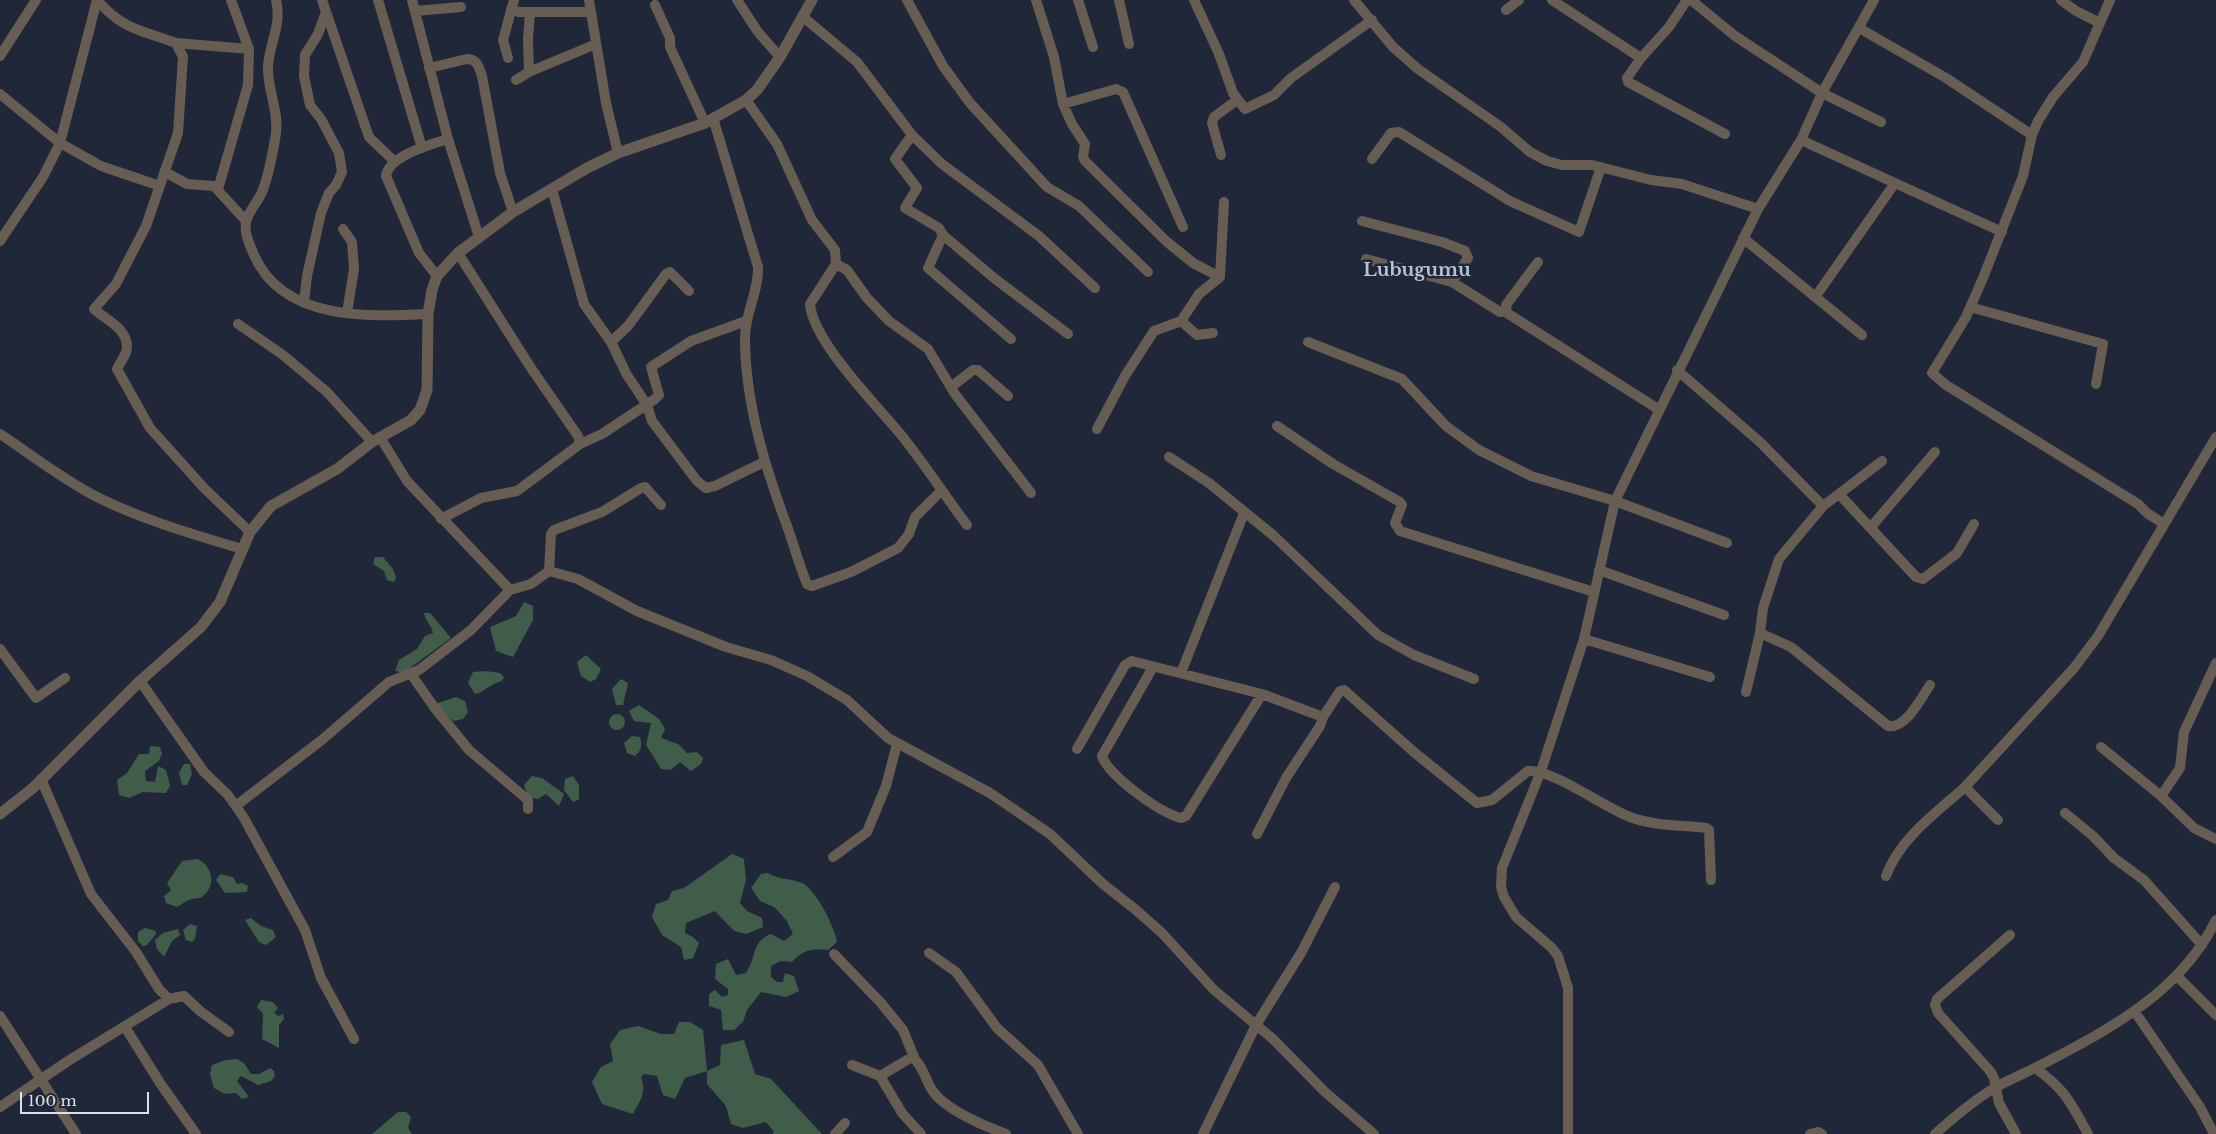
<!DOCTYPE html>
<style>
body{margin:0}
#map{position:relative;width:2216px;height:1134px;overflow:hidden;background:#202738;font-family:"Libre Baskerville",serif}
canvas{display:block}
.scale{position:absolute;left:20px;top:1092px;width:129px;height:22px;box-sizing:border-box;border:2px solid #dbe1ec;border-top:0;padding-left:6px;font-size:15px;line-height:18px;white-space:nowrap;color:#dbe1ec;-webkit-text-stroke:4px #202738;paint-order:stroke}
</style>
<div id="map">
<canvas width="2216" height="1134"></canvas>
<div class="scale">100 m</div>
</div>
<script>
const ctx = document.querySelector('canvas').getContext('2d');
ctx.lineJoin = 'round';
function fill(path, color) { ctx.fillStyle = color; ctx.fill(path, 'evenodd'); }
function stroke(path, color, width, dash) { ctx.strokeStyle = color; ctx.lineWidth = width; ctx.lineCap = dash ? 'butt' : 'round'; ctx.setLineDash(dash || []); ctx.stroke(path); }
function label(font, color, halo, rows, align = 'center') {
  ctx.font = font + ' "Libre Baskerville",serif'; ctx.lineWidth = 5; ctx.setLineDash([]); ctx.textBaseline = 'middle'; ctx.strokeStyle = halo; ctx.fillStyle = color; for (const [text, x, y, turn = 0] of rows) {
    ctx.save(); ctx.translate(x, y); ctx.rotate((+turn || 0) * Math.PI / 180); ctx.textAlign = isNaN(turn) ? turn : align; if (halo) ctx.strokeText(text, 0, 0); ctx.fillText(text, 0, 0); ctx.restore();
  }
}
const forest = new Path2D(`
 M375 557H383L393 569 396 578 394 582 387 580 384 571 373 564Z
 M524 602 533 606V620L513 657 496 651 490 627 516 616Z
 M424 613H430L451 638 403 673 395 671 399 660 417 649 425 636 433 633C432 625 425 621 424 613Z
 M586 655 601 669 596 679 590 682 581 676 577 662Z
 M486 671 500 673 504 677 502 681C491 683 485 692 475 694L468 683 473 672Z
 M621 679 628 683 623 705H616L612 689Z
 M456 697 465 701 468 712 463 719 453 721 435 704Z
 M639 705 659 719 665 729 661 738 678 744 687 753 697 752 703 758 701 764 691 771 680 762 671 770 661 769 646 745 651 723 634 721 629 711Z
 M609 722a8 8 0 1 1 16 0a8 8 0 1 1-16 0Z
 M632 736 640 737C642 746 642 750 635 756L627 753 624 743Z
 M150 746 160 747 162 754 159 761 145 771 146 781 155 782 158 766 166 770 170 786 166 793 143 792 129 798 119 795 117 780 127 773 139 754H149Z
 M184 764H190L192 774 187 785H182L179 773Z
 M532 776 542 778 564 794 559 806 546 794 538 799 528 797 524 785Z
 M573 776 579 785V799L573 802 564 790 565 779Z
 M732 854 744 859 746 880 740 903 747 911 762 918 763 927 746 934 734 931 715 911 686 923 685 933 693 937 699 943 693 958 684 960 681 947 662 935 652 917 656 904 668 900 672 891 684 888Z
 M198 859C212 866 217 885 203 896 200 899 196 898 192 899 187 900 182 904 177 907L166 903 164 896 171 890 167 883 182 861Z
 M768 873C778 880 790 878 802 883 815 888 835 927 837 942L828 950C812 948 803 950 792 962L781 961 771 966V977L777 982H783L785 973 794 976 799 991 786 997 761 992 747 1010 743 1022 734 1030H723L721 1010 709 1006V994L715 990 722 997 728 995V989L715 979 716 964 728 959 736 975 746 973C757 957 751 942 771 934L784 941 793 934 787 921 774 907 760 901 751 888 761 874Z
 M220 874 233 877 237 884 242 883 248 886 247 892 225 893 216 880Z
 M251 918 261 926 273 930 276 937 266 945 259 942 245 920Z
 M190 924 197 926 195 939 192 942 186 940 183 930Z
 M145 928 156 931V934L147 945 143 946 138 941V932Z
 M178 929 180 935 172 941 164 957 157 949 155 940 163 933Z
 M261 1000 273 1002 278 1008 274 1013 278 1016 283 1014 284 1019 279 1025V1048L262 1039 263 1014 257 1007Z
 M679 1022H690L703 1030 707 1071 720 1065 721 1045 744 1040 755 1074 771 1079 822 1134H772L774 1132 766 1122 743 1128 731 1124 726 1106 707 1084V1071L685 1078 675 1099 663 1095 657 1076 644 1074 641 1077C647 1092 640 1101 633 1114L602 1104 592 1082 601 1067 613 1061 610 1044 620 1030 638 1026 661 1034H674Z
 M237 1059 244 1063 251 1074H259L270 1068 274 1071 275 1076 271 1081 258 1085 241 1076 237 1081 249 1097 242 1099 236 1093 225 1094 214 1088 210 1074 212 1065 226 1060Z
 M398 1112H406L411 1117 408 1128 412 1134H372Z`);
const minor = new Path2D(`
 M97 0C123 30 141 30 176 43L183 57 178 133 146 226 116 284 94 309C106 320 127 328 127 347 127 355 120 362 117 369L150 428 204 488 250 532
 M276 0C282 25 270 41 268 66 267 89 279 111 276 133 273 152 269 175 262 192 258 202 248 212 246 222 244 234 250 245 254 255 283 321 368 317 428 314
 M322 0 369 137 395 162
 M378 0 422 148
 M412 0 448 139 479 237
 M589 0 606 103 618 153
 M737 0 758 32 780 57
 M907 0 943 66 970 103 1047 187 1079 206 1148 272
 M1036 0 1054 57 1063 104 1072 124 1085 144 1083 157 1085 161 1166 241 1193 263 1220 277
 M1078 0 1093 47
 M1119 0 1129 44
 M1194 0 1219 54 1233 93 1245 109 1274 95 1291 78 1372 20
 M1354 0 1393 47 1418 69 1501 127 1530 152 1547 161 1562 165H1592L1651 180 1682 184 1758 209
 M1552 0 1641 58
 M1687 0 1669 27 1641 58 1627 78 1628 82 1725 134
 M1691 0 1735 36 1822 93 1881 122
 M2061 0 2076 11 2100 23
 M2110 0 2083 62 2053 97 2038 121 2032 135 2023 176 1983 278 1966 317 1932 373 1946 385 2138 504 2147 513 2164 524
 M655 5 670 38V47L705 123
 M511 9 519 12H590
 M1506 10 1519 0
 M415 11 461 7
 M802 16 857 62 912 135 942 164 1039 236 1095 288
 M1859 28 1946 78 2032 135
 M176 43 249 49
 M0 56 36 0
 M508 58 503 40 514 0
 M429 68 467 59C478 59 479 68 482 76L500 173 513 212
 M529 72 596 44
 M516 80 529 72 528 39 530 12
 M0 94 60 143 101 166 160 186
 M746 100 777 144 812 220 835 250 836 264 810 304C813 343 881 409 906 441 927 468 946 497 967 525
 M1063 104 1116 89 1123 92 1183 227
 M713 118 758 267C759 291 745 313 745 338 745 402 765 467 787 526 794 545 799 565 807 584L812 586 851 572 898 548 909 534 915 517 941 491
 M912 135 895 159 917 188 905 208 939 228 943 235 994 278 1068 334
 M1801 140 2002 232
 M1221 155 1212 123 1214 117 1237 100
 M1372 159 1391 133 1399 132 1510 201 1579 232 1601 167
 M165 172 187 184 214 186 246 221
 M218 189 248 85 249 49 231 0
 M552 189 584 304 611 342 628 326 666 274 670 272 689 291
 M1362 221 1442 242 1465 251 1468 258 1452 282
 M343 229 352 242 354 269 347 313
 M943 235 928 268 1011 339
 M1743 238 1862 335
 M0 241 43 177 60 143 97 0
 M1366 259 1452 282 1500 312 1506 311
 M1538 262 1506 305 1507 313 1658 409
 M836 264 847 270 867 298 889 321 928 349 955 394 1031 493
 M437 276 419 253 386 176C388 156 431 144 448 139
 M1816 296 1895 183
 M304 303 307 276 321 213 329 193 336 185 342 172 339 153 321 119 310 105 304 76 305 55 318 34 326 12
 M1970 307 2103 344 2096 384
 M1181 321 1197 335 1213 333
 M238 324 283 355 327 392 372 442
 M611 342 627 375 647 405 652 421 697 481 706 488 715 486 764 462
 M1308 342 1402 379 1446 426 1479 450 1531 476 1615 501 1727 543
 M1677 370 1760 442 1823 506
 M951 387 973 370H978L1008 396
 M1277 426 1333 464 1400 502 1402 505 1395 523 1400 531 1594 592
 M1097 429 1125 376 1154 331 1181 321 1199 294 1220 277 1224 202
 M0 434C32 455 62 479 97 497 143 520 192 534 242 549
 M380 437 407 481 510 590 531 584 549 571 578 579 637 611 726 647 771 660 807 676 847 700 888 738 990 793 1050 834 1103 884 1136 910 1162 933 1214 990 1273 1039 1325 1092 1374 1134
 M580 444 602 434 655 399 659 395 651 367 691 341 746 321
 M1169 457 1209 483 1274 536 1378 635 1414 655 1474 679
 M1839 494 1882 461
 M441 519 481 498 517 491 580 444 578 436 531 368 458 253
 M1871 527 1935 452
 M1599 570 1724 615
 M549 571 551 534 554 530 602 512 641 488 645 487 661 505
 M1760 633 1791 647 1888 726C1906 729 1921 698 1930 685
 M1584 639 1710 677
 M0 649 36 698 65 678
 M1153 667 1102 756C1109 776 1160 813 1181 818L1186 816 1262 694
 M1181 673 1244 513
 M411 674 434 707 469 750 528 800V809
 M140 681 204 772 228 795 244 818 305 930 321 978 354 1039
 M1746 692 1760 633 1763 608 1779 559 1823 506 1839 494 1916 577 1923 579 1957 553 1974 524
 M2101 747 2161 796 2194 828 2216 839
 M1077 749 1125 665 1132 661 1262 694 1323 717
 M41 779 91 894 136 952 159 989 169 999 184 996 200 1011 229 1032
 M2161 796 2180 768 2184 732 2216 663
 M237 805 323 739 389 682 419 670 471 630 510 590
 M2065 813 2093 836 2114 858 2144 880 2202 945
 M1998 820 1965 787 2074 668 2098 636 2216 437
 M1257 834 1286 778 1320 726 1323 717 1340 691 1344 690 1415 753 1477 803 1492 800 1528 771C1553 769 1603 807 1630 817 1654 826 1680 825 1706 828L1709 830 1711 880
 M833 857 867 832 886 786 897 744
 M1886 876C1900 838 1936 813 1965 787
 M2010 935 1937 999 1935 1005 1938 1013 1990 1071 1994 1078 1999 1103 2016 1134
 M929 953 956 972 997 1028 1038 1065 1078 1134
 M834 954 881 1003 903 1030 914 1057
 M2177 976 2216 1015
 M2135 1012 2200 1107 2214 1134
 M0 1016 76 1134
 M125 1027 160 1083 196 1134
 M852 1065 880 1076 912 1057C923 1065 925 1079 932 1090 944 1109 986 1127 1006 1134
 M2035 1068C2065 1089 2071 1103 2088 1134
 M880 1076 902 1113 921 1134
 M0 1107 68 1061 169 999
 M835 1134 845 1123
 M1203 1134 1256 1025 1301 953 1335 887
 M1568 1134V988L1558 956 1552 948 1516 917 1504 897 1501 887 1502 868 1541 771 1584 639 1615 501 1758 209 1801 140 1822 93 1874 0
 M1810 1134 1818 1132 1822 1134
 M1935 1134C1954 1117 1974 1100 1996 1087 2009 1080 2023 1074 2037 1067 2106 1031 2180 994 2216 920`);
const tertiary = new Path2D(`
 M0 814 33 788 140 681 201 627 220 602 250 532 271 506 337 469 372 442 411 420 420 410 427 390 428 314 432 290 437 276 458 253 513 212 587 168 618 153 705 123 746 100 757 90 780 57 812 0`);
const quarterNames = [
 ["Lubugumu",1417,271]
];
fill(forest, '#405d4a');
stroke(minor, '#685d53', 10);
stroke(tertiary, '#685d53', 11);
label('bold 18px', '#b7c2d8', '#202738', quarterNames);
</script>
